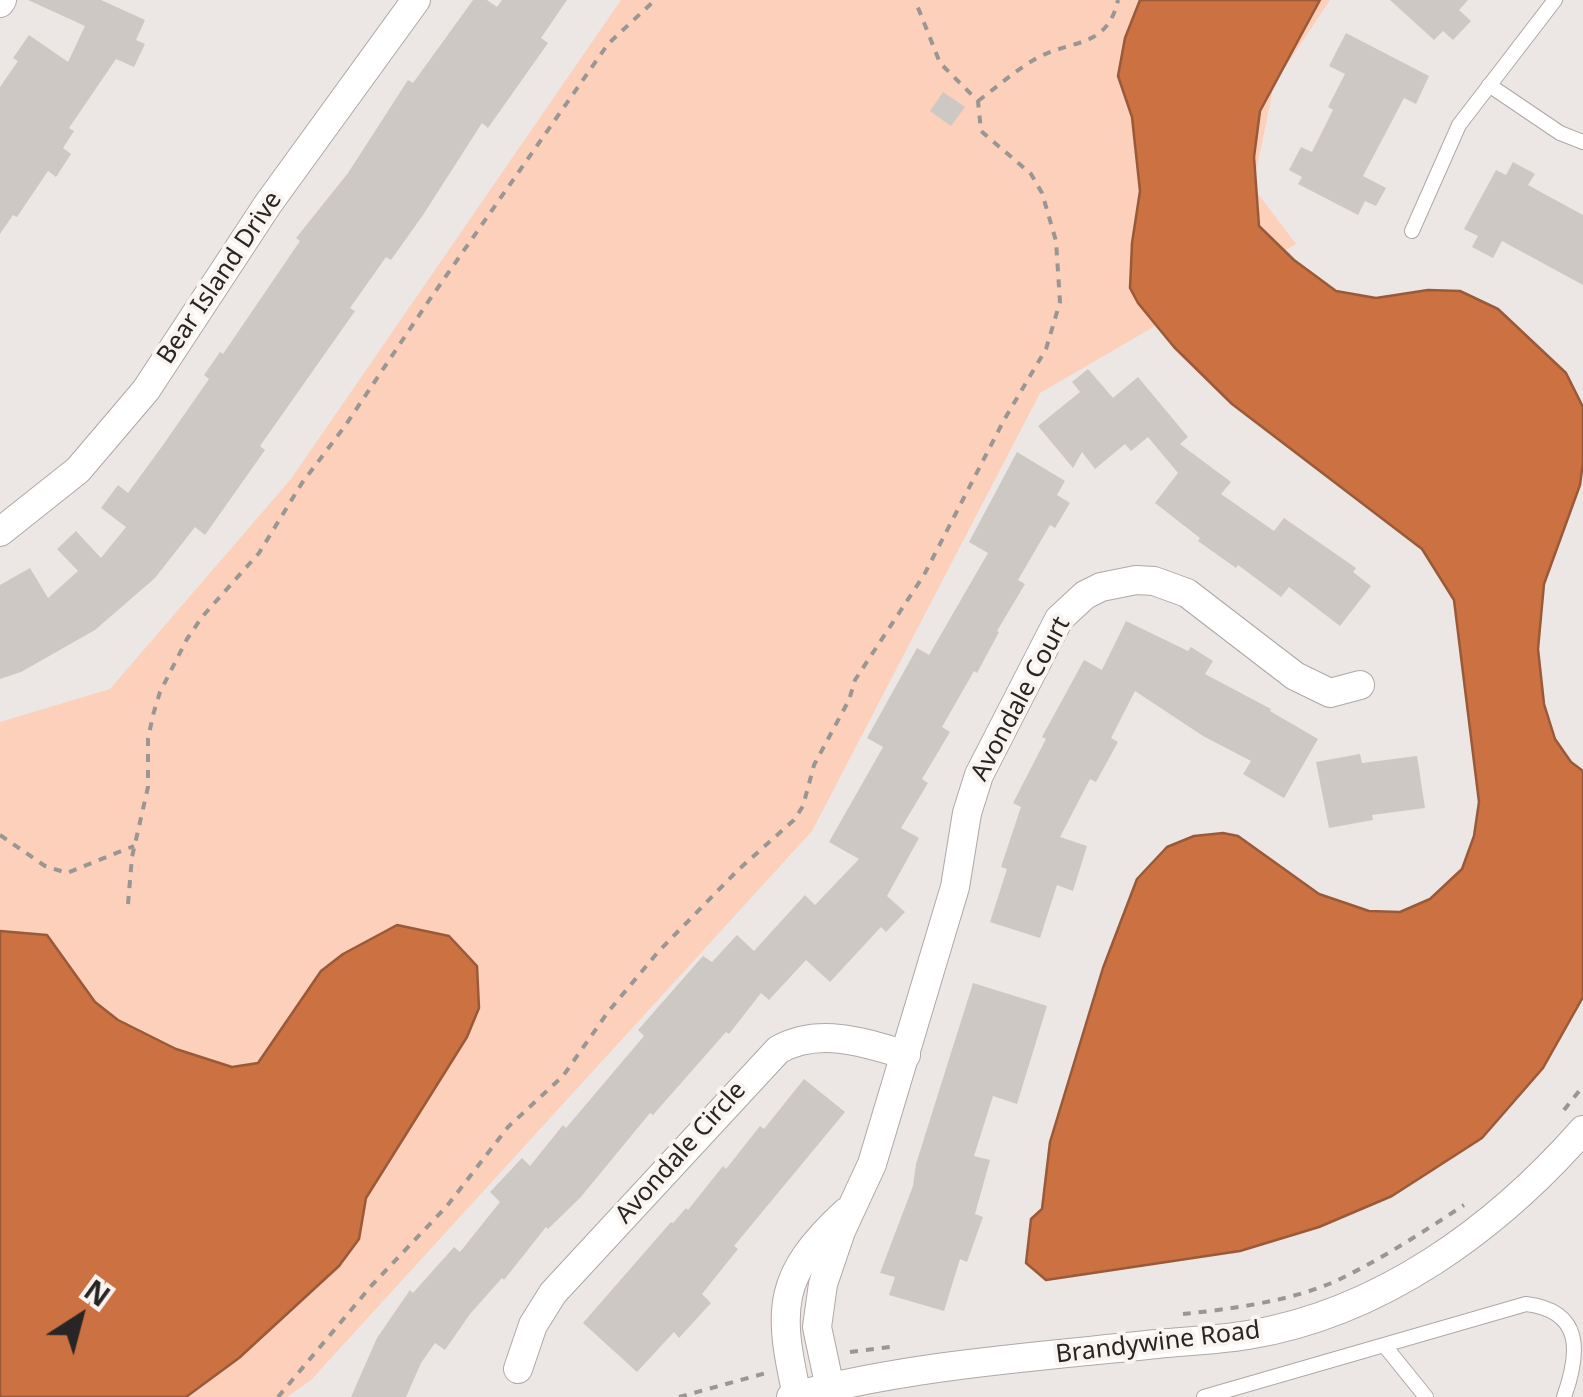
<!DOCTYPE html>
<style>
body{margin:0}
#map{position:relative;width:1583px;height:1397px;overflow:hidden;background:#ece6e4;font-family:"Noto Sans",sans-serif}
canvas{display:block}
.north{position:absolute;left:30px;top:1267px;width:100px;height:100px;-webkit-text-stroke:8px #faf4f1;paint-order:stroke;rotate:36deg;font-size:28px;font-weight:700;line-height:40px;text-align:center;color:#282625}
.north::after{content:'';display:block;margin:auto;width:35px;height:45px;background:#282625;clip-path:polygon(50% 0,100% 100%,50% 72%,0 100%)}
</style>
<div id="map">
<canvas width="1583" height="1397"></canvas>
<div class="north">N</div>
</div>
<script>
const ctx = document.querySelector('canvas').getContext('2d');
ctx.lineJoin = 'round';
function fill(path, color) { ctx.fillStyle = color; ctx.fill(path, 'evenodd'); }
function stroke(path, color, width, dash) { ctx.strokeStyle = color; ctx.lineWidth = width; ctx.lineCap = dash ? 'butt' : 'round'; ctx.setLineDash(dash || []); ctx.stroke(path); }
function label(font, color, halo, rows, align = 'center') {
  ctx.font = font + ' "Noto Sans",sans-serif'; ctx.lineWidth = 8; ctx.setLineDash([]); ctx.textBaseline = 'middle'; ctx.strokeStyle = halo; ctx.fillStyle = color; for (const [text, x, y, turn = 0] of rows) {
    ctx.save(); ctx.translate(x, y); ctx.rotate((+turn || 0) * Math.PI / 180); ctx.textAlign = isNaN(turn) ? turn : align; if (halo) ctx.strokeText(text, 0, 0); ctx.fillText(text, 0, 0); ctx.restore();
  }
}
const green = new Path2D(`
 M621 0H1330L1274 84 1253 187 1296 244 1040 393 812 831 311 1380 287 1397H0V722L110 689 291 479Z`);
const water = new Path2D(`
 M1140 0H1320L1260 111 1254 157 1259 226 1294 260 1336 291 1376 298 1428 290 1460 291 1498 309 1566 373 1583 407V462L1580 485 1544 584 1538 649 1544 704 1555 739 1571 762 1583 771V997L1543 1068 1482 1138 1392 1196 1319 1227 1240 1251 1046 1280 1026 1263 1031 1219 1042 1209 1050 1142 1103 968 1137 879 1167 847 1194 836 1223 833 1238 836 1319 894 1369 911 1400 912 1430 899 1462 869 1474 836 1479 802 1454 600 1422 549 1232 404 1174 347 1138 303 1130 288 1132 243 1140 191 1132 117 1118 76 1125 38Z
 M397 925 449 936 477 966 479 1008 467 1037 366 1198 359 1239 339 1266 239 1358 186 1397H0V931L47 935 95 1002 118 1020 176 1049 232 1067 258 1063 321 971 343 954Z`);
const building = new Path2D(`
 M28 0H101L145 20 136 40 145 44 134 67 116 59 69 128 74 131 63 148 71 154 56 177 48 171 17 217 13 215 0 234V87L18 61 13 58 29 35 68 62 85 26Z
 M473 0H487L497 7 502 0H567L541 38 548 43 488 128 482 123 423 215 391 260 386 257 350 308 355 311 260 446 265 450 205 535 195 527 155 578 95 630 21 672 0 679V585L30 568 48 598 78 571 57 549 76 531 101 558 126 527 101 508 118 485 128 493 163 445 209 379 204 375 220 352 223 354 300 241 296 238 348 173 408 80 413 83Z
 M1390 0H1468L1459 10 1471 21 1453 40 1443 31 1434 40Z
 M1346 33 1429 76 1416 104 1404 98 1363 176 1386 188 1376 206 1365 201 1358 215 1298 184 1302 177 1289 170 1301 147 1312 152 1333 110 1328 107 1345 74 1329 66Z
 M943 92 965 107 951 126 930 111Z
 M1513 162 1535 174 1528 185 1583 215V285L1502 241 1493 258 1472 247 1478 236 1464 229 1496 170 1506 175Z
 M1088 369 1113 398 1138 377 1188 437 1180 444 1231 482 1221 494 1274 531 1284 518 1356 568 1353 572 1371 586 1340 626 1289 587 1281 597 1238 565 1236 568 1198 541 1200 538 1155 503 1178 473 1148 437 1131 451 1125 444 1095 469 1082 452 1073 468 1038 426 1080 392 1072 382Z
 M1017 452 1065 481 1057 495 1070 503 1055 528 1050 525 1018 580 1025 584 997 631 999 632 977 673 974 671 942 727 950 732 922 779 928 783 901 828 919 838 887 896 905 912 886 932 881 927 830 982 806 960 769 1000 761 993 729 1034 726 1032 653 1115 650 1113 580 1198 548 1229 546 1227 504 1280 502 1278 470 1314 445 1350 435 1343 421 1363 406 1397H351L377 1338 410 1290 413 1293 454 1247 460 1252 500 1202 490 1192 522 1158 530 1166 563 1125 566 1128 644 1036 638 1030 703 956 712 962 737 935 754 951 805 895 815 905 859 859 829 842 883 747 867 738 917 648 929 655 988 553 969 542Z
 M1126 621 1188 651 1191 647 1213 661 1205 674 1271 709 1270 711 1318 739 1284 798 1243 774 1251 761 1203 736 1135 691 1111 738 1118 742 1096 782 1090 779 1060 837 1087 846 1073 891 1057 885 1040 938 990 922 1007 869 1001 867 1021 807 1013 803 1046 739 1042 737 1084 660 1102 670Z
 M1360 754 1362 763 1417 756 1425 808 1372 815 1373 820 1329 828 1316 762Z
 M973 983 1047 1006 1017 1104 993 1096 974 1156 990 1160 975 1214 983 1217 967 1262 960 1259 944 1311 889 1295 895 1277 880 1273 913 1186 916 1164Z
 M804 1079 845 1112 734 1246 738 1249 702 1294 711 1303 679 1338 674 1332 637 1372 583 1323 671 1222 673 1223 686 1208 688 1210 723 1166 726 1169 760 1126 764 1129Z`);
const path = new Path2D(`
 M978 101C997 87 1017 69 1037 58 1072 39 1107 49 1118 0
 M0 835 45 866 67 873 134 846
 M128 904 132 857 148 787V739L153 715 160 692 187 639 202 617 259 553 302 483 345 426 430 299 608 44 655 0
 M1564 1110 1583 1086
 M1183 1314C1232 1309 1291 1301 1336 1281 1380 1260 1423 1232 1464 1205
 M850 1352 890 1347
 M278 1397 372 1285 447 1206 508 1127 563 1076 608 1012 658 952 738 870 794 820 803 806 814 765 849 700 855 680 924 575 1004 420 1046 349 1060 302 1056 241 1042 193 1031 174 981 131 978 101 940 63 915 0
 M679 1397 766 1373`);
const service = new Path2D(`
 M1489 85 1560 133 1583 142
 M1412 231 1459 125 1555 0
 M1384 1345 1426 1397
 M1204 1397 1526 1304C1583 1311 1580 1352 1564 1397`);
const minor = new Path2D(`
 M0 3 2 0
 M0 532 78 470 146 390 268 204 416 0
 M518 1369 533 1325 553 1293 778 1050C818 1027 864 1042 906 1055
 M830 1388 817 1327 823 1284 841 1231 872 1164 955 887 967 813 979 775 1059 619 1085 595 1101 587 1136 580 1154 581 1187 593 1295 676 1330 693 1360 685
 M797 1395C777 1307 778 1275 846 1212
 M791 1397C910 1365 1035 1357 1157 1344 1187 1341 1218 1340 1248 1335 1381 1313 1496 1229 1583 1130`);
const streetNames = [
 ["Bear Island Drive",220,278,-56],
 ["Avondale Court",1021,699,-62],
 ["Avondale Circle",681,1153,-48],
 ["Brandywine Road",1158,1343,-7]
];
fill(green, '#fcd0bb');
fill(water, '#cb7142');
stroke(water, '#9a5a39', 2.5);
fill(building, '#cec8c5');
stroke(service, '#aea8a6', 16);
stroke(minor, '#aea8a6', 30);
stroke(path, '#9a9694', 4, [8, 8]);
stroke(service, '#fff', 14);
stroke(minor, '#fff', 28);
label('25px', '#282625', '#faf4f1', streetNames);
</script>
